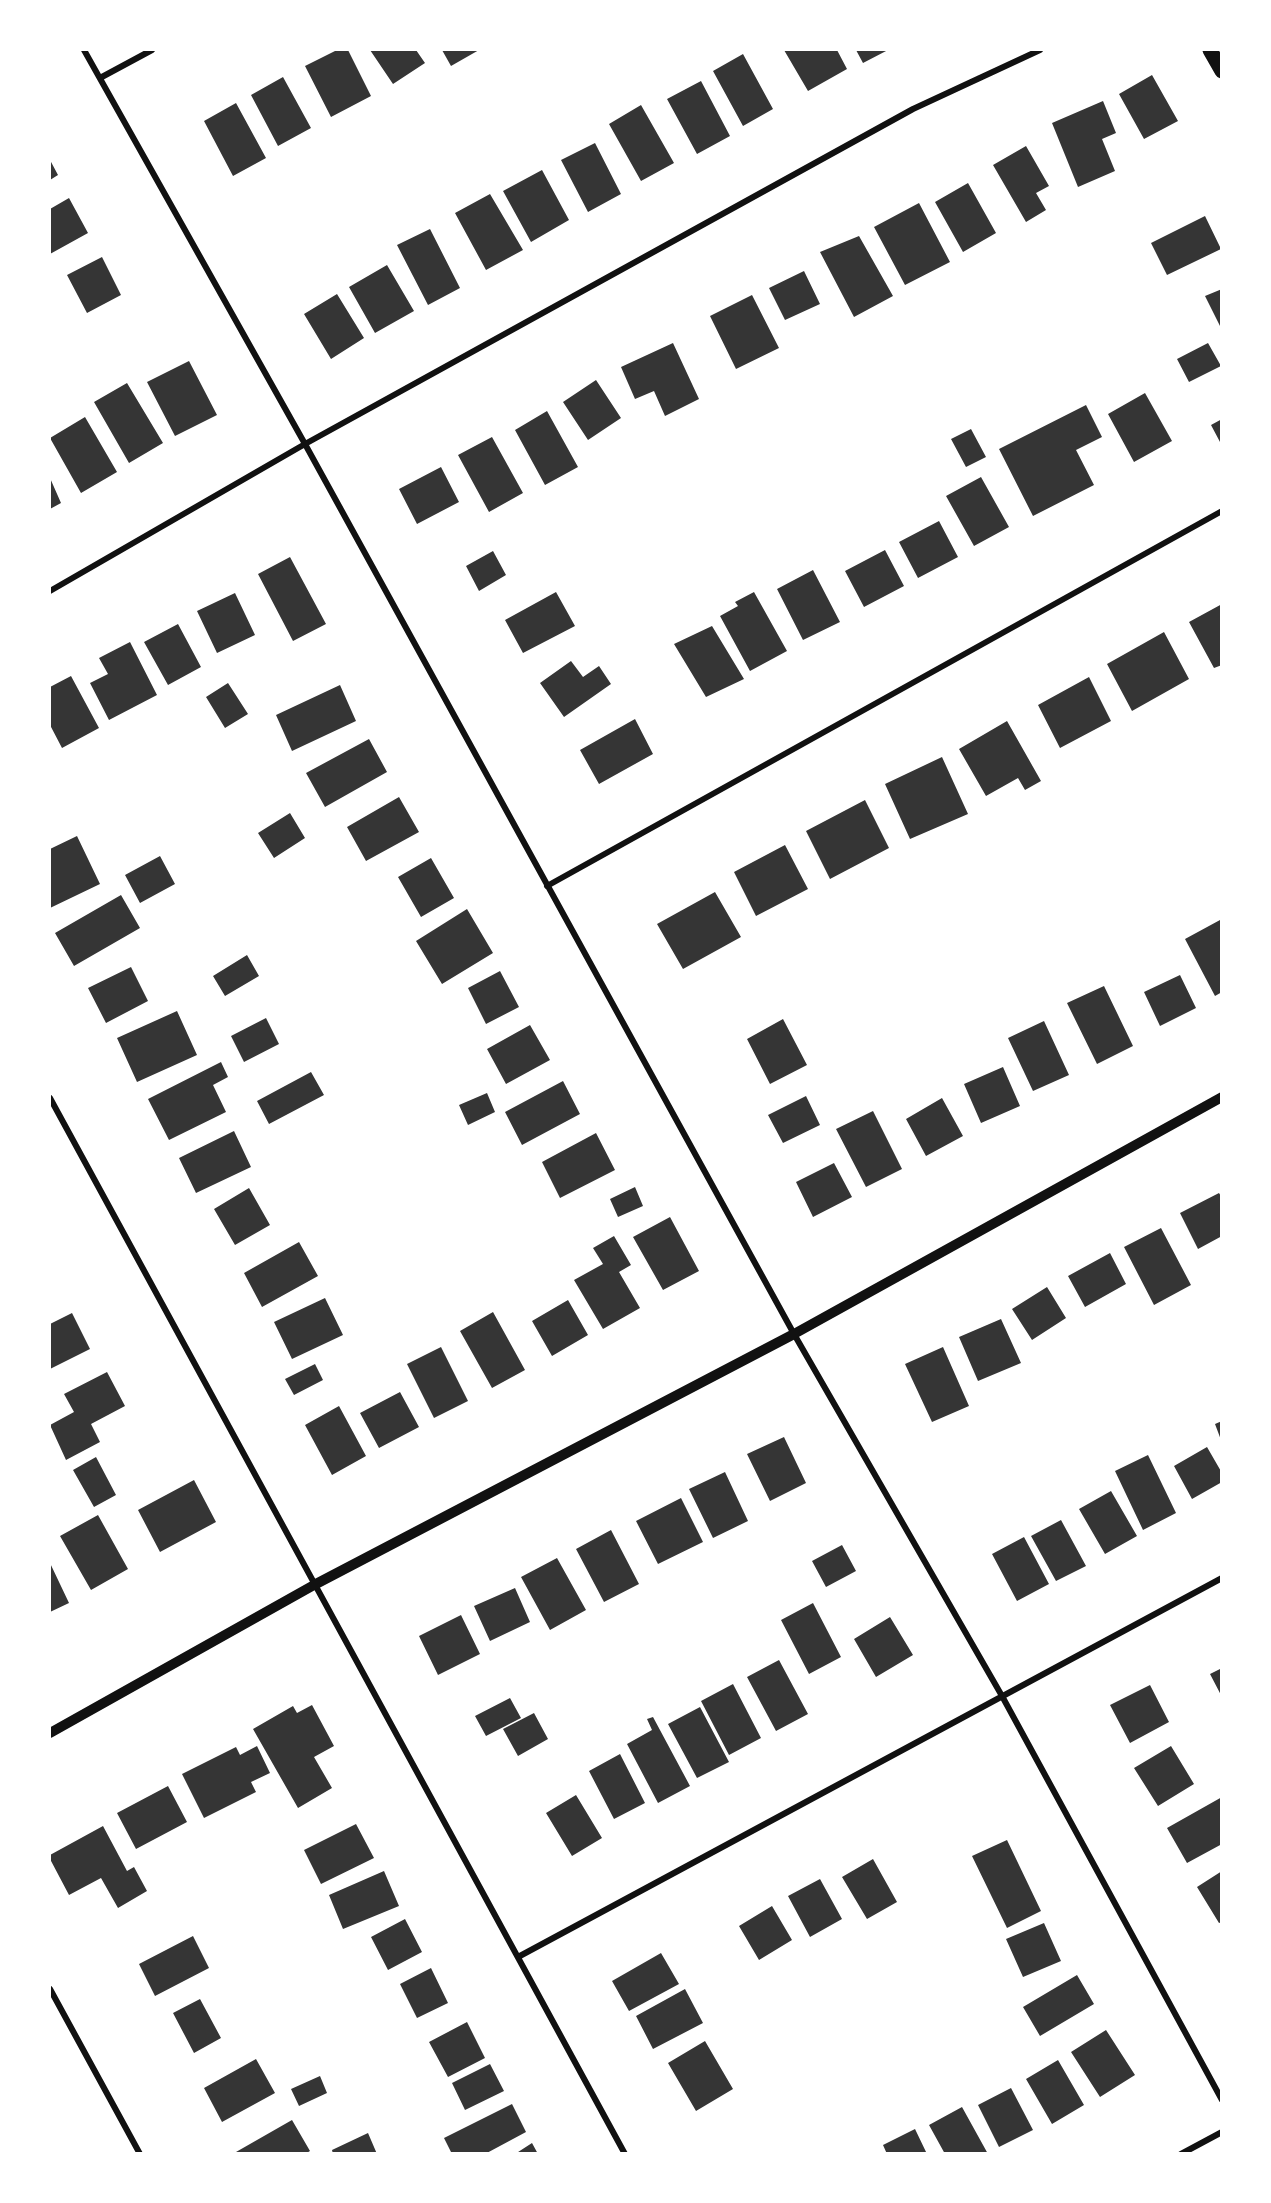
<!DOCTYPE html>
<style>
body{margin:0}
#map{position:relative;width:1271px;height:2203px;overflow:hidden;background:#fff;font-family:Lato,sans-serif}
canvas{display:block}
.frame{position:absolute;inset:0;border:51px solid #fff;pointer-events:none}
</style>
<div id="map">
<canvas width="1271" height="2203"></canvas>
<div class="frame"></div>
</div>
<script>
const ctx = document.querySelector('canvas').getContext('2d');
ctx.lineJoin = 'round';
function fill(path, color) { ctx.fillStyle = color; ctx.fill(path, 'evenodd'); }
function stroke(path, color, width, dash) { ctx.strokeStyle = color; ctx.lineWidth = width; ctx.lineCap = dash ? 'butt' : 'round'; ctx.setLineDash(dash || []); ctx.stroke(path); }
const building = new Path2D(`
 M337 50H348L371 96 331 117 305 66Z
 M370 50H416L425 63 393 84Z
 M442 50H479L451 66Z
 M784 50H837L847 69 808 91Z
 M856 50H888L863 63Z
 M743 54 773 109 743 126 713 71Z
 M1152 75 1178 121 1144 139 1119 94Z
 M283 77 311 128 278 146 251 95Z
 M701 81 730 136 697 154 667 99Z
 M1103 101 1116 133 1102 139 1115 171 1078 187 1052 123Z
 M236 103 266 158 233 176 204 121Z
 M641 105 674 163 641 181 609 124Z
 M595 143 621 194 588 212 561 160Z
 M1026 146 1049 186 1036 193 1046 210 1026 222 993 165Z
 M50 160 58 175 50 180Z
 M542 170 569 220 531 242 503 191Z
 M968 183 996 233 963 252 935 202Z
 M490 194 523 250 486 270 455 213Z
 M69 198 88 233 50 254V209Z
 M919 203 950 262 905 285 874 227Z
 M1205 216 1221 249 1167 275 1151 243Z
 M430 229 460 288 428 305 397 245Z
 M859 236 893 296 854 317 820 252Z
 M102 257 121 295 87 313 67 275Z
 M387 265 414 311 375 333 349 287Z
 M804 271 820 304 785 320 769 288Z
 M1222 289V330L1205 296Z
 M337 294 364 338 331 359 304 314Z
 M752 295 779 348 736 369 710 316Z
 M673 343 699 399 665 416 654 391 635 399 621 367Z
 M1208 343 1221 366 1189 382 1177 359Z
 M189 361 217 415 175 436 147 382Z
 M596 380 621 418 588 440 563 402Z
 M127 383 163 443 129 463 94 402Z
 M1145 393 1172 441 1134 462 1108 414Z
 M1086 405 1102 437 1076 450 1094 485 1033 516 999 449Z
 M547 411 578 467 545 485 515 430Z
 M85 417 117 472 81 493 50 438Z
 M1222 419V441L1220 442 1211 425Z
 M971 429 986 457 966 467 951 439Z
 M492 437 523 493 489 512 458 455Z
 M441 467 459 502 417 524 399 489Z
 M981 477 1009 527 974 546 946 496Z
 M50 478 61 503 50 509Z
 M939 521 958 557 918 578 899 542Z
 M885 550 904 586 864 607 845 571Z
 M493 551 506 575 479 591 466 566Z
 M290 557 326 624 293 641 258 574Z
 M813 570 840 622 803 640 777 589Z
 M556 592 575 626 523 653 505 620Z
 M754 592 787 651 750 671 720 616 738 606 735 602Z
 M235 593 255 635 217 653 197 611Z
 M1222 604V665L1214 668 1189 622Z
 M178 624 201 667 168 685 144 642Z
 M712 626 744 679 706 697 674 644Z
 M1164 632 1189 679 1132 711 1107 664Z
 M130 642 157 695 109 720 90 683 108 674 99 658Z
 M571 661 583 677 599 666 611 684 564 717 540 683Z
 M71 676 99 728 62 748 50 725V687Z
 M1089 677 1111 721 1060 748 1038 705Z
 M228 683 248 714 225 728 206 697Z
 M340 685 356 721 292 751 276 715Z
 M635 719 653 754 599 784 580 750Z
 M1007 721 1041 781 1025 790 1018 778 986 796 959 749Z
 M369 739 387 772 325 807 306 773Z
 M942 757 968 814 910 839 885 784Z
 M399 797 419 832 366 861 347 827Z
 M865 800 889 848 830 879 806 831Z
 M290 813 305 838 274 858 258 833Z
 M77 836 100 884 50 908V849Z
 M785 845 808 889 756 916 734 872Z
 M160 856 175 884 140 903 125 875Z
 M431 858 454 898 421 917 398 877Z
 M715 892 741 937 683 969 657 924Z
 M121 895 140 928 74 966 55 933Z
 M467 909 493 953 442 984 416 941Z
 M1220 920 1222 992 1215 996 1185 939Z
 M247 955 259 976 225 996 213 976Z
 M131 967 148 1001 106 1023 88 988Z
 M500 971 519 1007 486 1024 468 988Z
 M1180 975 1196 1008 1160 1026 1144 992Z
 M1104 986 1133 1046 1097 1064 1067 1003Z
 M177 1011 197 1055 137 1082 117 1038Z
 M266 1018 279 1044 244 1062 231 1036Z
 M783 1019 807 1065 770 1084 747 1039Z
 M1044 1021 1069 1075 1033 1091 1008 1038Z
 M530 1025 550 1060 506 1084 487 1049Z
 M221 1062 228 1077 213 1085 226 1112 169 1140 148 1099Z
 M1003 1067 1020 1106 981 1123 964 1084Z
 M311 1072 324 1095 269 1124 257 1101Z
 M563 1081 580 1114 522 1145 505 1112Z
 M487 1093 495 1112 468 1125 459 1105Z
 M806 1096 820 1125 783 1143 768 1115Z
 M942 1098 963 1136 926 1156 906 1119Z
 M873 1111 902 1169 866 1187 836 1129Z
 M234 1131 251 1167 196 1193 179 1158Z
 M596 1133 615 1170 560 1198 542 1162Z
 M834 1163 852 1197 813 1217 796 1182Z
 M635 1187 643 1206 618 1217 610 1199Z
 M249 1188 270 1225 235 1245 214 1209Z
 M1219 1193 1222 1198V1236L1198 1249 1180 1213Z
 M670 1217 699 1271 663 1290 633 1237Z
 M1161 1228 1191 1285 1154 1305 1124 1247Z
 M614 1236 631 1265 619 1272 640 1308 603 1329 574 1280 603 1264 593 1248Z
 M299 1242 318 1276 262 1307 244 1273Z
 M1110 1253 1126 1284 1085 1307 1068 1276Z
 M1047 1287 1066 1318 1032 1340 1012 1309Z
 M325 1298 343 1335 292 1359 274 1322Z
 M568 1300 588 1335 552 1356 532 1321Z
 M493 1312 525 1370 492 1388 460 1331Z
 M72 1313 90 1349 50 1369V1324Z
 M1001 1319 1021 1363 978 1381 959 1337Z
 M441 1347 468 1401 434 1418 407 1364Z
 M943 1347 969 1406 932 1422 905 1364Z
 M315 1364 323 1380 294 1395 285 1379Z
 M107 1372 125 1406 91 1424 100 1442 66 1460 50 1425 74 1412 64 1394Z
 M400 1392 419 1427 379 1448 360 1413Z
 M339 1406 366 1456 332 1475 305 1425Z
 M1222 1421V1440H1221L1215 1424Z
 M784 1437 806 1483 770 1501 747 1454Z
 M1207 1447 1222 1473V1482L1192 1499 1174 1466Z
 M1148 1455 1176 1513 1143 1530 1115 1471Z
 M96 1457 116 1495 94 1507 73 1470Z
 M725 1472 748 1521 713 1538 689 1489Z
 M194 1480 216 1522 160 1552 138 1510Z
 M1111 1491 1137 1536 1105 1554 1079 1509Z
 M681 1498 703 1542 658 1564 636 1521Z
 M98 1515 128 1569 91 1590 60 1536Z
 M1061 1520 1086 1566 1056 1581 1031 1536Z
 M611 1530 639 1584 604 1602 576 1549Z
 M1024 1537 1049 1584 1017 1601 992 1554Z
 M842 1545 856 1571 826 1587 812 1561Z
 M557 1558 586 1610 550 1630 521 1577Z
 M50 1563 69 1603 50 1612Z
 M515 1588 530 1622 490 1641 474 1606Z
 M813 1603 841 1657 809 1674 781 1620Z
 M461 1615 480 1654 438 1675 419 1636Z
 M890 1617 913 1655 876 1677 854 1639Z
 M779 1660 808 1714 776 1731 747 1677Z
 M1222 1668V1697L1210 1674Z
 M733 1684 761 1738 729 1755 701 1701Z
 M1150 1685 1169 1722 1130 1743 1110 1705Z
 M510 1698 521 1718 486 1736 475 1716Z
 M312 1705 334 1746 314 1757 332 1788 298 1808 253 1729 293 1706 297 1713Z
 M700 1707 729 1762 697 1778 668 1724Z
 M534 1713 548 1739 518 1756 503 1729Z
 M653 1717 690 1786 658 1803 627 1744 652 1730 647 1719Z
 M257 1746 270 1773 251 1782 256 1792 204 1818 182 1774 236 1747 240 1755Z
 M1171 1746 1194 1784 1158 1806 1134 1768Z
 M620 1754 645 1803 614 1819 589 1771Z
 M168 1786 187 1822 136 1849 117 1813Z
 M576 1795 602 1838 572 1856 546 1813Z
 M1222 1797V1844L1187 1863 1167 1828Z
 M356 1824 374 1858 321 1884 304 1850Z
 M103 1826 127 1871 134 1867 147 1891 118 1908 101 1878 69 1895 50 1859V1855Z
 M1007 1840 1041 1911 1007 1928 972 1856Z
 M873 1859 897 1902 867 1919 842 1877Z
 M384 1871 399 1906 343 1929 329 1895Z
 M1222 1871V1922L1219 1923 1197 1887Z
 M820 1879 842 1919 810 1937 788 1896Z
 M772 1906 792 1940 759 1960 739 1926Z
 M405 1919 422 1952 388 1970 371 1937Z
 M1044 1923 1061 1961 1023 1977 1006 1939Z
 M193 1936 209 1968 155 1996 139 1964Z
 M661 1953 679 1984 629 2011 612 1981Z
 M431 1968 448 2003 417 2018 400 1984Z
 M1077 1975 1094 2004 1040 2036 1023 2007Z
 M685 1989 703 2023 653 2049 636 2016Z
 M200 1999 221 2038 194 2053 173 2013Z
 M467 2022 485 2058 448 2077 429 2042Z
 M1106 2030 1135 2075 1100 2097 1071 2052Z
 M705 2041 733 2089 696 2111 668 2063Z
 M256 2059 275 2093 222 2122 204 2088Z
 M1058 2060 1084 2105 1052 2124 1026 2079Z
 M490 2064 504 2091 465 2110 452 2083Z
 M320 2076 327 2093 299 2106 291 2089Z
 M1011 2088 1033 2130 999 2147 978 2105Z
 M512 2104 526 2132 485 2154H452L444 2138Z
 M962 2107 988 2154H945L929 2125Z
 M292 2120 310 2151 305 2154H237L236 2152Z
 M915 2129 927 2154H887L883 2145Z
 M368 2133 377 2154H333L332 2150Z
 M532 2143 538 2154H515Z`);
const minor = new Path2D(`
 M84 50 305 444 794 1334 1002 1696 1222 2100
 M100 78 152 50
 M50 591 305 444 913 109 1040 50
 M547 886 1222 511
 M50 1098 625 2154
 M518 1957 1222 1578
 M50 1989 140 2154
 M1181 2154 1222 2132`);
const tertiary = new Path2D(`
 M50 1733 314 1585 794 1334 1222 1097`);
const primary = new Path2D(`
 M1210 50 1222 71`);
fill(building, '#353535');
stroke(minor, '#111', 6);
stroke(tertiary, '#111', 10);
stroke(primary, '#111', 15);
</script>
